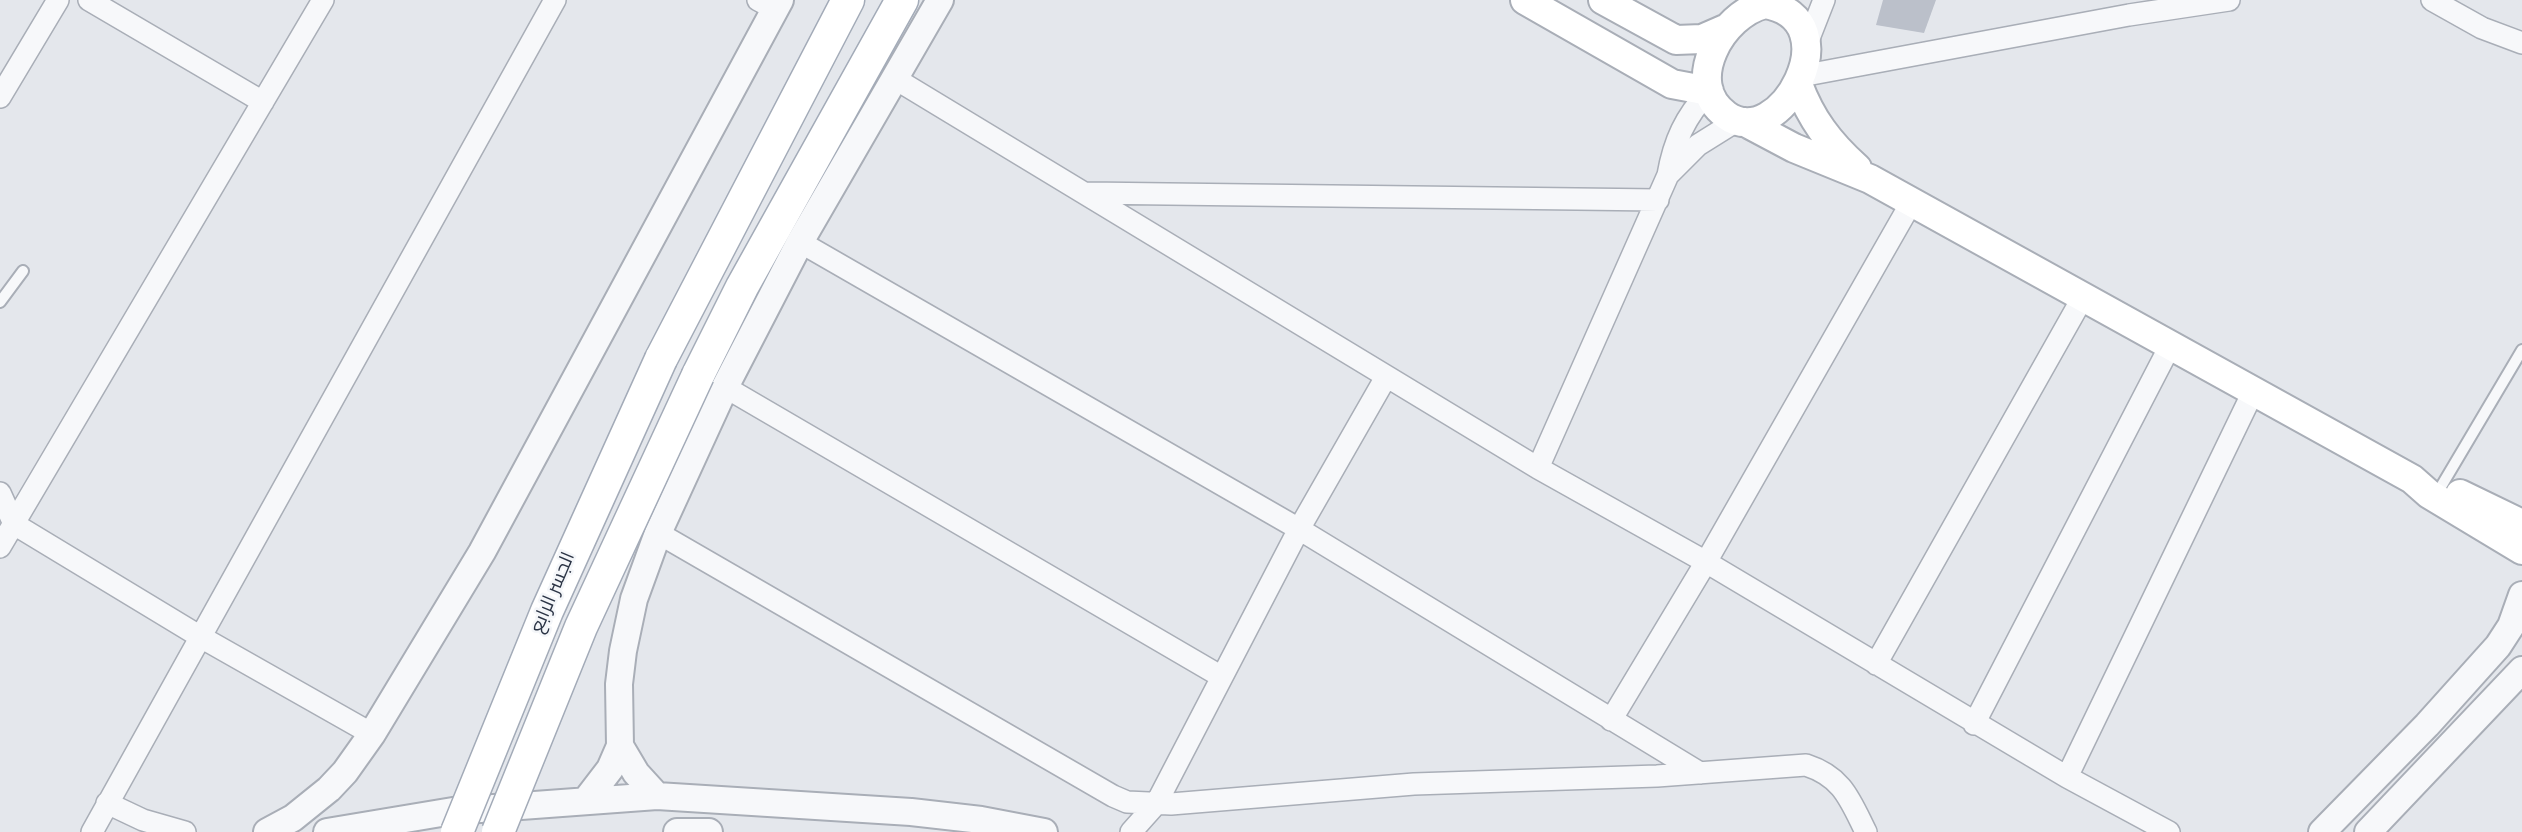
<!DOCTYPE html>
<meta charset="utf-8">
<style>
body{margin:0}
canvas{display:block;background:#e4e7ec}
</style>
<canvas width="2522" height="832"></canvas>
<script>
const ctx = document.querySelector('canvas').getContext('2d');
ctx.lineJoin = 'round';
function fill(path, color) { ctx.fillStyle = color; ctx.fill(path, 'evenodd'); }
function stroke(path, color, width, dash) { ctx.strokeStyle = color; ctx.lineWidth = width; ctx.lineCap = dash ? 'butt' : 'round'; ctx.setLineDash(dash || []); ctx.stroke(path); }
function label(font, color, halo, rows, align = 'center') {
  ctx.font = font + ' "Source Sans 3",Cairo,sans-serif'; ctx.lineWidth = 5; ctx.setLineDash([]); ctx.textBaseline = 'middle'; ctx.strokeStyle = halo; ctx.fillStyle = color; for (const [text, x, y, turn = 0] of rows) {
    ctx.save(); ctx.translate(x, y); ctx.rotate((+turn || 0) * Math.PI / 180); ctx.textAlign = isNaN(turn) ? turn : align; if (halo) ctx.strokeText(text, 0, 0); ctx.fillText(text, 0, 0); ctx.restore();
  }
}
const building = new Path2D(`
 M1883 0H1936L1924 33 1876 25Z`);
const service = new Path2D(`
 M0 302 23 271
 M2442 485 2522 350`);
const minor = new Path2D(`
 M89 0 263 102
 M758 0 775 9
 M2432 0 2482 28 2522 43
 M1806 46 1824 0
 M1801 76 2129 15 2229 0
 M894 78 1538 468 1706 562 2067 777 2169 832
 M0 97 58 0
 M1668 175 1698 145 1738 120
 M1086 193 1658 200
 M800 242 1299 529 1700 773
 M725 387 1222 677
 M1538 468 1668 175C1674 141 1685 117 1709 91
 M0 493 14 524 199 636 372 734
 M658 533 1113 796 1127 802 1171 804 1414 784 1657 776 1806 765C1843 777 1850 800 1866 832
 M0 547 323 0
 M1876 664 2083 297
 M1611 720 1706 562 1911 203
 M1974 724 2170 346
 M2067 777 2253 392
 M107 803 143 820 185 832
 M92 832 555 0
 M1131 832 1156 804 1299 529 1386 377`);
const tertiary = new Path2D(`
 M620 746 636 773 657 796
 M587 799 610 769 620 746 619 684 623 651 634 599 658 533 725 387 800 242 940 0
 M267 832 293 818 329 789 345 772 372 734 482 552 780 0
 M327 832 453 811 657 796 911 812 981 820 1044 832
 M677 832H709
 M2322 832 2427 725 2498 646 2511 626 2522 595
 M2368 832 2522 670`);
const secondary = new Path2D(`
 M1525 0 1672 84 1709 91
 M1603 0 1676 40 1702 39 1725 29
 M1765 4C1854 19 1779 155 1726 115 1682 83 1722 14 1765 4Z
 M1798 84C1811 119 1829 143 1857 168
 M1745 122 1794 148 1870 179 2412 479 2429 494 2522 550
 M2460 494 2522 524`);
const primary = new Path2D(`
 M661 359 848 0
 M698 375 742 287 902 0`);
const primaryBridge = new Path2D(`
 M457 832 547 611 661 359
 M498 832 581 627 698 375`);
const streetNames = [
 ["الجسر الرابع",554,593,-67]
];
fill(building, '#bbc0ca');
stroke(service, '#a9aeb7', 14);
stroke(minor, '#a9aeb7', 24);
stroke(tertiary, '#a9aeb7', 30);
stroke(secondary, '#a9aeb7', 32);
stroke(primary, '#a3abb8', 35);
stroke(service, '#f7f8fa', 10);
stroke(minor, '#f7f8fa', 21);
stroke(tertiary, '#f7f8fa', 26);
stroke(secondary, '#fff', 28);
stroke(primary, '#fff', 32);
stroke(primaryBridge, '#a3abb8', 35, []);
stroke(primaryBridge, '#fff', 32);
label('19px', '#2b3445', '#f4f6f9', streetNames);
</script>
